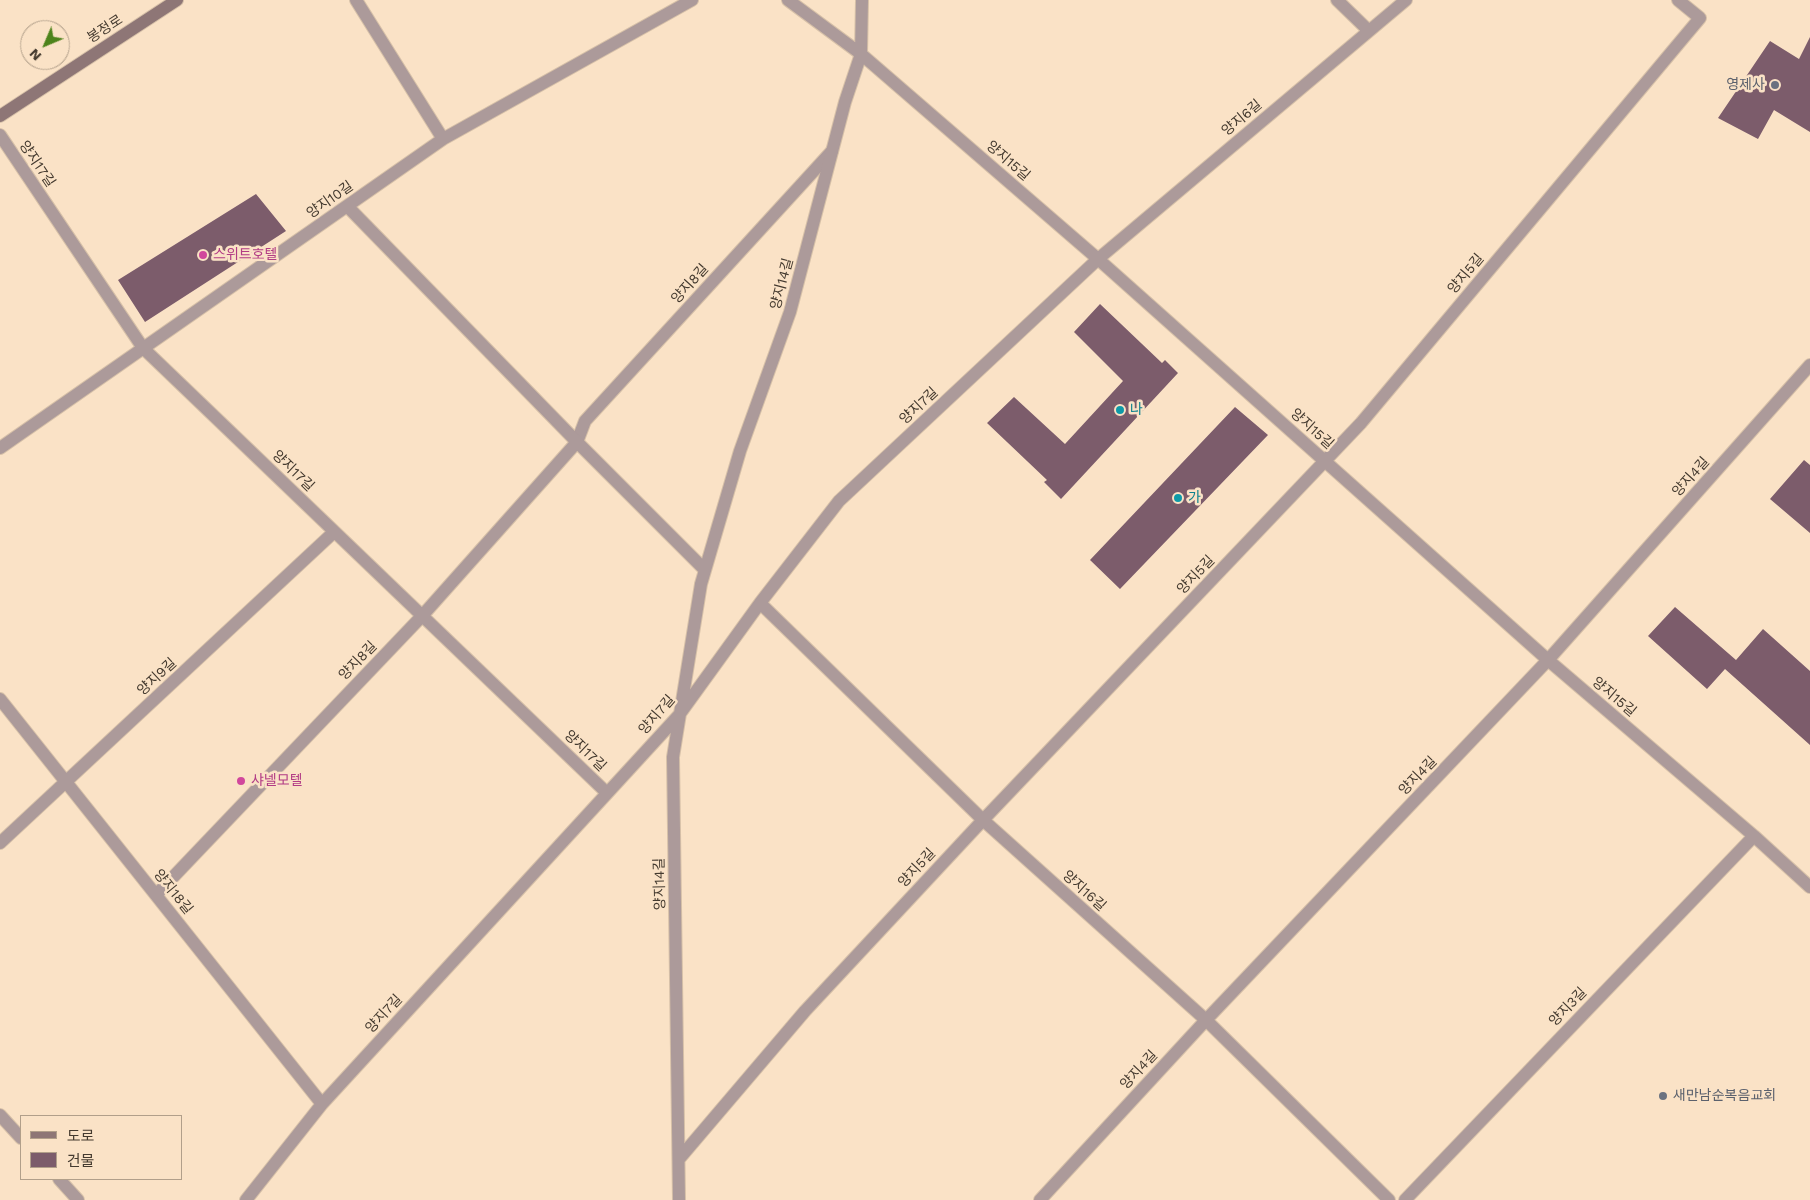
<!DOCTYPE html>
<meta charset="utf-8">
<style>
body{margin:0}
#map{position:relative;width:1810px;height:1200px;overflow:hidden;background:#fae2c6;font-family:"Work Sans","Noto Sans KR",sans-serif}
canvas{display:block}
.legend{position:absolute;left:20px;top:1115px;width:162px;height:65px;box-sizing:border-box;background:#fae2c6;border:1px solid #b19f8a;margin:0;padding:6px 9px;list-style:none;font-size:15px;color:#443a2f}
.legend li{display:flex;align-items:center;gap:10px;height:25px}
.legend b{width:25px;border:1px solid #b19f8a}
.north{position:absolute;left:20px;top:20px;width:50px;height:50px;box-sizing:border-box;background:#fae2c6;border:1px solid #b19f8a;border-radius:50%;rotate:225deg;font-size:14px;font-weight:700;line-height:20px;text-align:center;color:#443a2f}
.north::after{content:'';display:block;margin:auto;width:18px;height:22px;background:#4d831b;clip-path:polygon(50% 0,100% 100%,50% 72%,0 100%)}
</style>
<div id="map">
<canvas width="1810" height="1200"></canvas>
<ul class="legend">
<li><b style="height:6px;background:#8e7676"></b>도로</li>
<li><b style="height:14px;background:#7c5c6b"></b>건물</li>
</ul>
<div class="north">N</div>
</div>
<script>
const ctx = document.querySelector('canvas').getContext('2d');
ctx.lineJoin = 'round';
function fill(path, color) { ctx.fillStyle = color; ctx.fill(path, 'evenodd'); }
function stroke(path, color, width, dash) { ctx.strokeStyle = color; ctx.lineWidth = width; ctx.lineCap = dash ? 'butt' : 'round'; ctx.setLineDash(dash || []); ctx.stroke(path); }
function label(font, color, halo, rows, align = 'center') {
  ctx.font = font + ' "Work Sans","Noto Sans KR",sans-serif'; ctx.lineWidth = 5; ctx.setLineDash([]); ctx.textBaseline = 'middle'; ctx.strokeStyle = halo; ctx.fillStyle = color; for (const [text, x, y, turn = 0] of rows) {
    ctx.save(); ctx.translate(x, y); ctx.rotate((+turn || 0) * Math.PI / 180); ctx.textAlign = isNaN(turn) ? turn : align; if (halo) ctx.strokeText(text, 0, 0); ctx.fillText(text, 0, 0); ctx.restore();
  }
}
const building = new Path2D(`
 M1810 37V132L1774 110 1758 139 1718 118 1770 41 1799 59Z
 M256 194 286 231 145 322 118 280Z
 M1100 304 1162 363 1165 360 1178 373 1061 499 1044 482 1047 480 987 423 1014 397 1065 444 1123 381 1074 332Z
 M1235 407 1268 435 1120 589 1090 560Z
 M1804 460 1810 465V533L1770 499Z
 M1675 607 1736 660 1763 629 1810 671V745L1725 669 1707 689 1648 636Z`);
const lane = new Path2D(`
 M577 442 585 421 832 151`);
const street = new Path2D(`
 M356 0 443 139
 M788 0 861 54 1098 259 1548 660 1754 836 1810 887
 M1337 0 1369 31
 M0 135 143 348 607 793
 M347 206 577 442 705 570
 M0 448 443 139 692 0
 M760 603 983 820 1206 1020 1389 1200
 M0 699 322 1104
 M0 843 334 532
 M156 895 422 616 577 442
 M0 1115 21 1138
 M679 1159 805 1011 983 820 1361 423 1700 18 1678 0
 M59 1179 78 1200
 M246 1200 322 1104 679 715 760 603 839 501 1098 259 1406 0
 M679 1200 673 757 701 584 740 451 790 312 845 102 861 54 862 0
 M1040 1200 1206 1020 1548 660 1810 365
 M1405 1200 1754 836`);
const secondary = new Path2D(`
 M0 116 177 0`);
const markers = [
 [1775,85,5,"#6b7280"],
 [203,255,5,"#d1479c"],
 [1120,410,5,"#0f9aa8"],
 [1178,498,5,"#0f9aa8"],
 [241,781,5,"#d1479c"],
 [1663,1096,5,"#6b7280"]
];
const streetNames = [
 ["봉정로",105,29,-33],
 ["양지6길",1242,118,-40],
 ["양지15길",1008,161,41],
 ["양지17길",37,164,56],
 ["양지10길",330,200,-35],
 ["양지5길",1466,274,-50],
 ["양지8길",690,284,-48],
 ["양지14길",782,284,-75],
 ["양지7길",919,406,-43],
 ["양지15길",1312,429,42],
 ["양지17길",293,471,44],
 ["양지4길",1691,477,-48],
 ["양지5길",1196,575,-46],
 ["양지8길",358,661,-46],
 ["양지9길",157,677,-43],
 ["양지15길",1614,697,40],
 ["양지7길",657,715,-49],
 ["양지17길",585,751,44],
 ["양지4길",1418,776,-46],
 ["양지5길",917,868,-47],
 ["양지14길",660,884,-91],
 ["양지16길",1084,891,42],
 ["양지18길",173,892,51],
 ["양지3길",1568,1007,-46],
 ["양지7길",384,1014,-47],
 ["양지4길",1139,1070,-47]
];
const worshipNames = [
 ["영제사",1765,85],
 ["새만남순복음교회",1673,1096,"left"]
];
const hotelNames = [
 ["스위트호텔",213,255],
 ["샤넬모텔",251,781]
];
const cultureNames = [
 ["나",1130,410],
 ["가",1188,498]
];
fill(building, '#7c5c6b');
stroke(lane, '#d6c0a8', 14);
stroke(street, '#d6c0a8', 14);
stroke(secondary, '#d6c0a8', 14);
stroke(lane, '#ac9a9a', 12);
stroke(street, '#ac9a9a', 12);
stroke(secondary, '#8e7676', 12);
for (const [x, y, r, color] of markers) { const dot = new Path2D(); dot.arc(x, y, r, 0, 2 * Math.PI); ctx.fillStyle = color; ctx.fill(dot); stroke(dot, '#fae2c6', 2); }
label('14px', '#443a2f', '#fae2c6', streetNames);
label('14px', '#5b616d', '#fae2c6', worshipNames, 'right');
label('14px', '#b23c85', '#fae2c6', hotelNames, 'left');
label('14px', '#0d838f', '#fae2c6', cultureNames, 'left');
</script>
